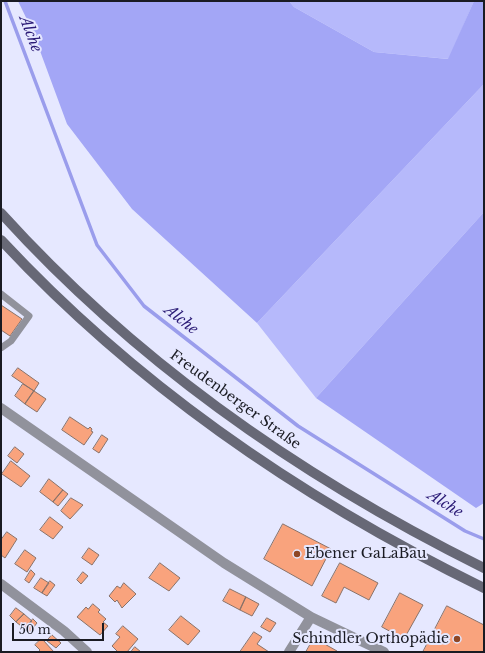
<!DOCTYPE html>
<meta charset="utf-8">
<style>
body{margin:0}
#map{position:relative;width:485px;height:653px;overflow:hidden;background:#e6e8ff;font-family:"Libre Baskerville",serif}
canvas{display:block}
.frame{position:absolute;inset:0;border:2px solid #1a1b23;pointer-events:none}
.scale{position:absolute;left:12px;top:623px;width:92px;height:18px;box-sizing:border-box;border:2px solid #1a1b23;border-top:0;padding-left:5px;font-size:12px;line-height:14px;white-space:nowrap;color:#1a1b23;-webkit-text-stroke:3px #e6e8ff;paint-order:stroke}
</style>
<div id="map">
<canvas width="485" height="653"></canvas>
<div class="frame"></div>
<div class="scale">50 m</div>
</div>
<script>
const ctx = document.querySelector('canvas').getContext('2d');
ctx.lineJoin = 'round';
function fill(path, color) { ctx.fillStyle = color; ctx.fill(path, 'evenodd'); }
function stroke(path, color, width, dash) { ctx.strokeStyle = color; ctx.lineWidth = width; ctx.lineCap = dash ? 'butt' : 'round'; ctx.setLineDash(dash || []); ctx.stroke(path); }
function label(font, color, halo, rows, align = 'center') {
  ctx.font = font + ' "Libre Baskerville",serif'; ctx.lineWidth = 4; ctx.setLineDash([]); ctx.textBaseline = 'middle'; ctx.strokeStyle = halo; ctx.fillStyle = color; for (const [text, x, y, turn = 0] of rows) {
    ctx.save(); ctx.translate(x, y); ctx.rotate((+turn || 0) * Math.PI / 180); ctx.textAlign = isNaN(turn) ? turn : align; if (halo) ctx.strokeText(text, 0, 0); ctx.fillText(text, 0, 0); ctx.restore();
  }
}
const green = new Path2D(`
 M289 1H474L449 59 374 52 294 7Z
 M484 84V212L316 398 257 323Z`);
const forest = new Path2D(`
 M18 1H289L294 7 374 52 448 59 474 1H484V84L257 323 132 209 67 124 33 32Z
 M484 212V503L476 508 316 398Z`);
const stream = new Path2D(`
 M5 1 97 245 144 306 298 426 465 531 484 539`);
const building = new Path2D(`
 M1 305 22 319 10 336 1 330Z
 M18 368 39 383 34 391 12 376Z
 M23 384 34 391 25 404 15 396Z
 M34 391 46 399 37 412 25 404Z
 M70 417 88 429 90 427 92 429 91 431 93 432 84 445 62 430Z
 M102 435 108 439 99 453 93 449Z
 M15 447 24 454 17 463 8 456Z
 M11 461 30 476 21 487 2 474Z
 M49 479 63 490 53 502 40 492Z
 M63 490 68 494 58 506 53 502Z
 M71 498 83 505 70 519 61 511Z
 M50 517 63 527 53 539 40 530Z
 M283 524 331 549 312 586 264 559Z
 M7 532 17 539 5 558 1 555V540Z
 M89 548 99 555 92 565 82 558Z
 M25 550 36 558 27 572 15 564Z
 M160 563 180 578 169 591 149 578Z
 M340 563 378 583 369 600 344 587 336 603 322 596Z
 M31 570 35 574 29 583 25 580Z
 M83 572 88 576 81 584 77 580Z
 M41 578 49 583 42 593 34 588Z
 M50 581 55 585 47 596 42 593Z
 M124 583 136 594 122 608 117 600 115 602 109 596 117 586 120 588Z
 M230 589 246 597 240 610 223 601Z
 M400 593 423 605 404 639 382 627Z
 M246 597 259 604 252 616 240 610Z
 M93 604 100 610 98 612 106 619 103 622 108 626 100 635 77 617 86 607 88 609Z
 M447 606 484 625V652H423Z
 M16 608 24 614 16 622 10 616Z
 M24 614 32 621 25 629 16 622Z
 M181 616 200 631 188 645 169 630Z
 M267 618 276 623 270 632 261 627Z
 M33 619 37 623 29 633 25 629Z
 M123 626 138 639 127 652H118L112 646 120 637 116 634Z
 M254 632 262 637 257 644 269 652H240Z
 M52 635 61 643 56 648 47 641Z
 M314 638 337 651 336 652H306Z
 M40 640H43L54 652H38L40 650 35 645Z
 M135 647 141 652H131Z`);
const service = new Path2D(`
 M1 294 29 316 11 341 1 348`);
const minor = new Path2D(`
 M1 408 224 563 311 617 384 652
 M1 584 64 631 87 652
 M289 652 311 617`);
const secondary = new Path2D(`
 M1 213C136 362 304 479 484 568
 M1 240C137 386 305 501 484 588`);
const markers = [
 [297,554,4,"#8f4725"],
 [457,639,4,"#8f4725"]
];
const streetNames = [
 ["Freudenberger Straße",235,400,36]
];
const poiNames = [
 ["Ebener GaLaBau",305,554],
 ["Schindler Orthopädie",449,639,"right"]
];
const waterNames = [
 ["Alche",30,34,69],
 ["Alche",181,320,38],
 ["Alche",445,504,32]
];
fill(green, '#b6b9fb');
fill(forest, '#a3a6f6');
stroke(stream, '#9a9dec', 3.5);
fill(building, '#f9a37d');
stroke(building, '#897269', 1);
stroke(service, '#91929c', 7);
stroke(minor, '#91929c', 10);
stroke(secondary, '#676876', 10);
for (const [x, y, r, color] of markers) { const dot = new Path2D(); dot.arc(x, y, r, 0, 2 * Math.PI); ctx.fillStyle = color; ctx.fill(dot); stroke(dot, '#e6e8ff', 1.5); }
label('14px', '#1a1b23', '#e6e8ff', streetNames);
label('14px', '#1a1b23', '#e6e8ff', poiNames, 'left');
label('italic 15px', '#2b1b76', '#e6e8ff', waterNames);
</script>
